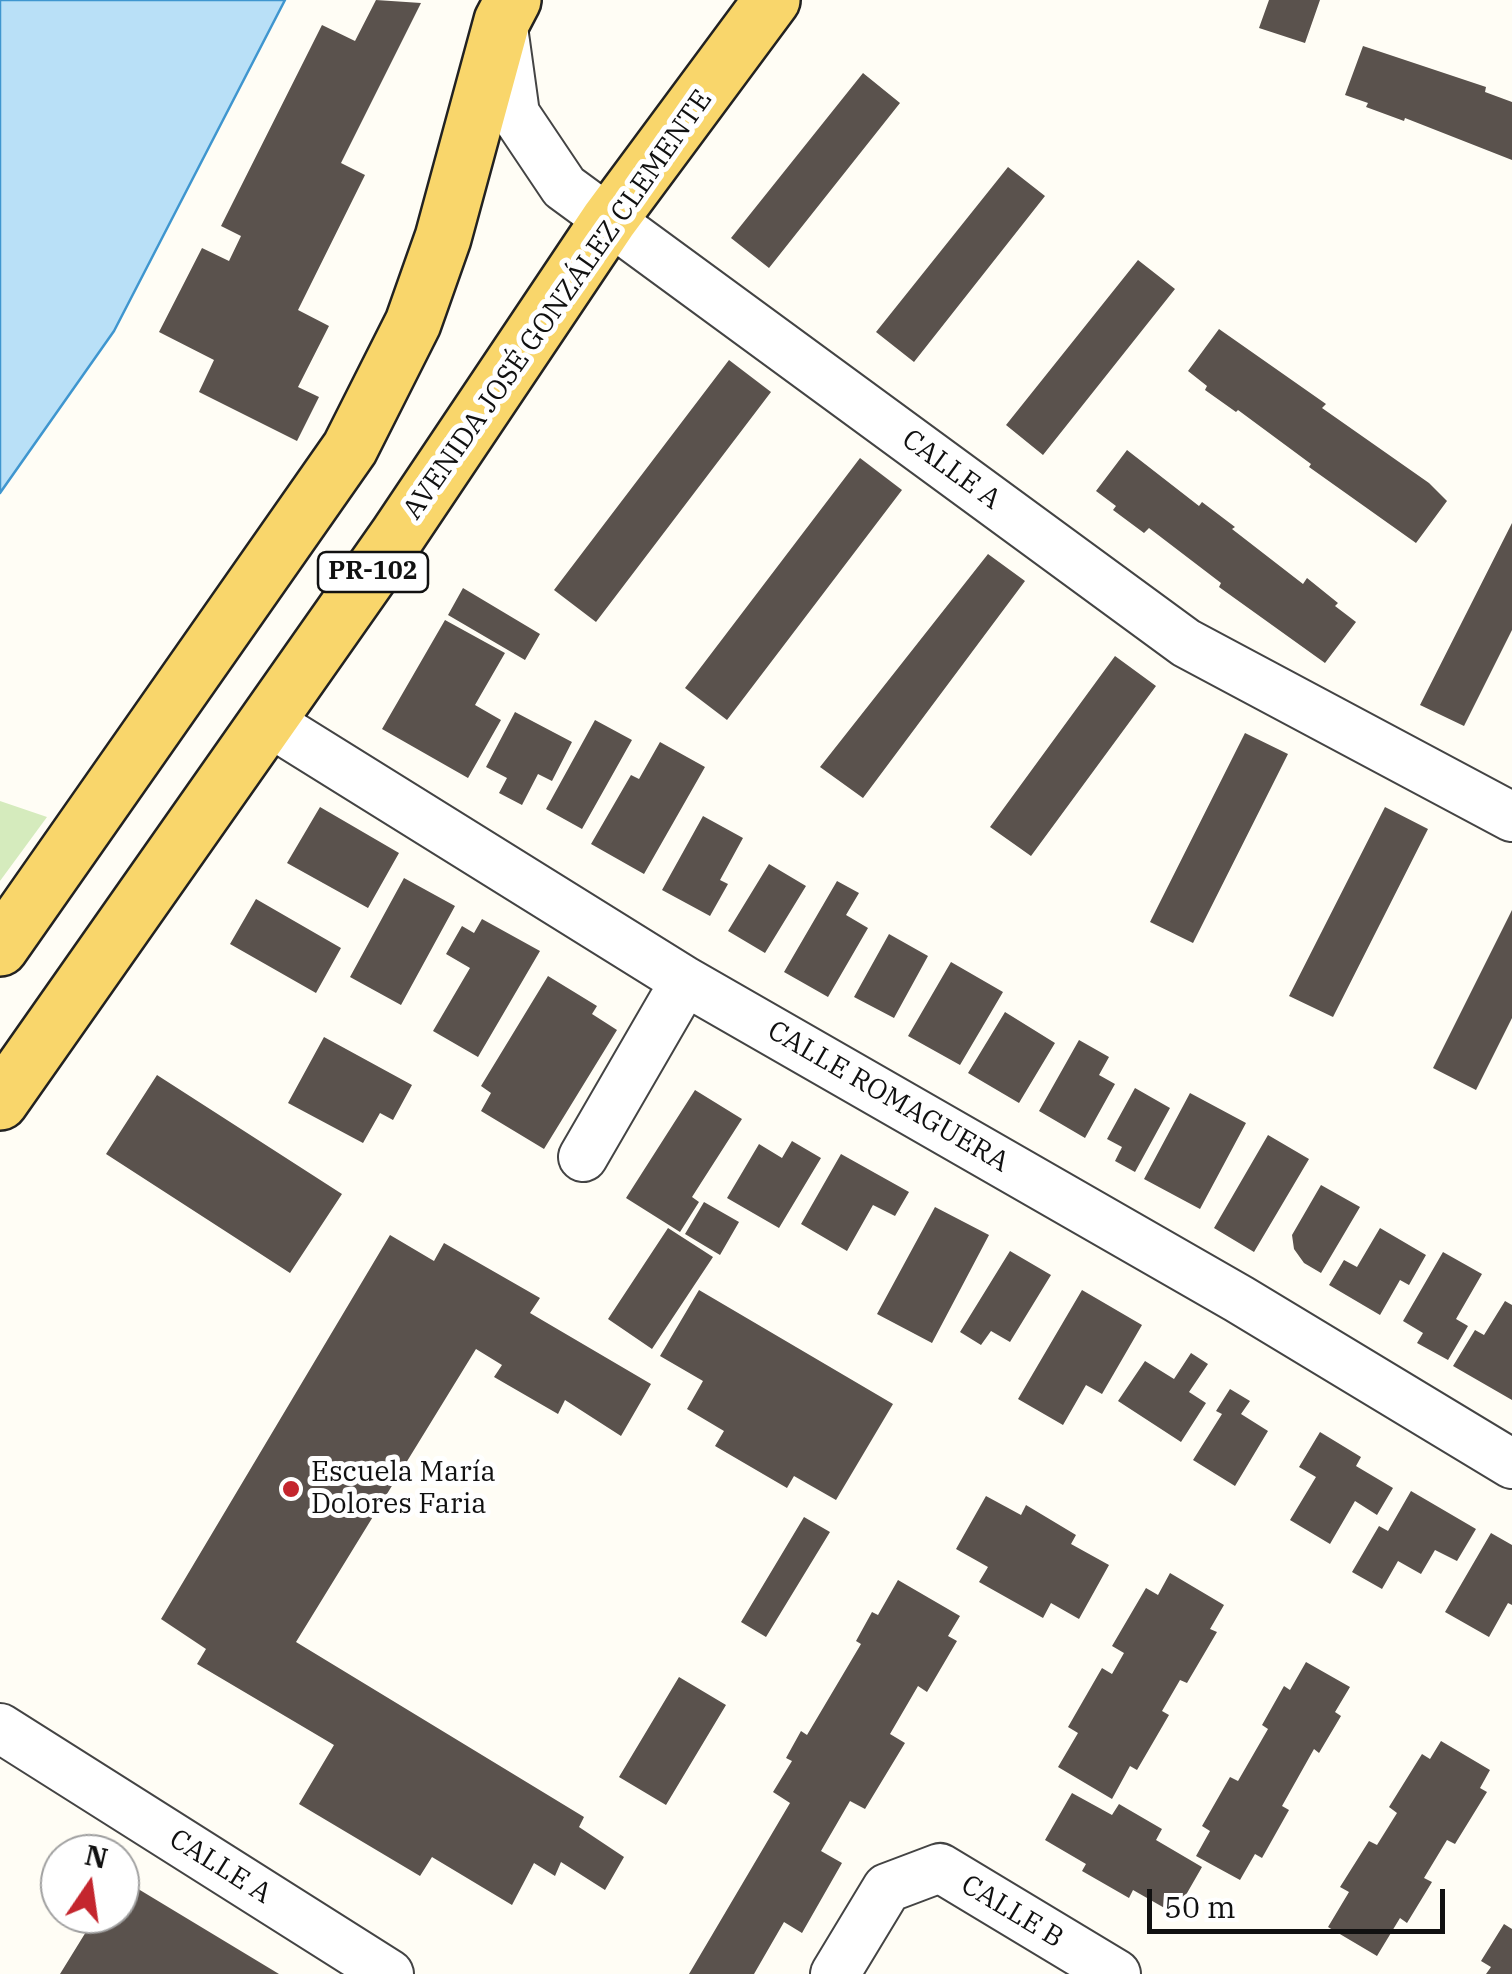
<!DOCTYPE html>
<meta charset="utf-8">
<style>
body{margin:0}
#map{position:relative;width:1512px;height:1974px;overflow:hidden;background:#fffdf5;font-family:"IBM Plex Serif",serif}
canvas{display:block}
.north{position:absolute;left:40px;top:1834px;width:100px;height:100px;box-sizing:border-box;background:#fff;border:2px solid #a0a0a0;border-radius:50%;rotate:13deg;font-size:28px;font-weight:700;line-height:40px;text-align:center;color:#111}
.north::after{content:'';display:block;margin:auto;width:35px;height:45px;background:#c4262e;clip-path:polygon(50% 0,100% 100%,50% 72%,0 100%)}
.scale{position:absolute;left:1147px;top:1889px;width:298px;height:45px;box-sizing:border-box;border:5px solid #111;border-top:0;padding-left:12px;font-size:30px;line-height:35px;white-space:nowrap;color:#111;-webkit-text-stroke:8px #fff;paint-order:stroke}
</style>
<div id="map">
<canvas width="1512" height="1974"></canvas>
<div class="north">N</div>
<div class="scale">50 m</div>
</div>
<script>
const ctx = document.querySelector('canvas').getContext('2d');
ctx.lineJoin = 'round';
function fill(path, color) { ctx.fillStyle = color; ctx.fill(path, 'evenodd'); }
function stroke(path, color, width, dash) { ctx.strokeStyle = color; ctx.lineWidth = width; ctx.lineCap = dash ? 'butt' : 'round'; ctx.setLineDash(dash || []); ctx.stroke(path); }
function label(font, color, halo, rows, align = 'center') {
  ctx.font = font + ' "IBM Plex Serif",serif'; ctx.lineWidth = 10; ctx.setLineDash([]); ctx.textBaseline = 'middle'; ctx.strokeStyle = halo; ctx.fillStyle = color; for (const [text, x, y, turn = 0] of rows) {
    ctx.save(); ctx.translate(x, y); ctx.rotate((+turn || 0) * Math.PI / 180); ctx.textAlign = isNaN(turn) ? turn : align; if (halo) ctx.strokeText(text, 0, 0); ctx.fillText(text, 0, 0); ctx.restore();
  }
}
const green = new Path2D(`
 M0 801 47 817 0 881Z`);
const water = new Path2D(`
 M0 0H285L114 331 0 493Z`);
const building = new Path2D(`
 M376 0 421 3 341 163 365 175 298 310 329 326 298 387 319 397 297 441 199 392 214 360 159 332 202 248 229 261 241 236 221 226 322 25 355 41Z
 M1269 0H1320L1305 43 1259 28Z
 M1363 46 1486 87 1485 92 1512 102V160L1405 118 1404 121 1366 107 1368 103 1345 95Z
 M863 73 900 103 769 268 731 238Z
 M1008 167 1045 196 914 362 876 332Z
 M1138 260 1175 289 1043 455 1006 425Z
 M1219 329 1326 404 1322 408 1429 483 1447 501 1416 543 1309 467 1311 464 1238 410 1236 412 1205 390 1207 386 1188 371Z
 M729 360 771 392 596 622 554 590Z
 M1127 450 1199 506 1202 502 1235 527 1232 529 1303 584 1307 578 1338 603 1335 606 1356 622 1325 663 1219 587 1221 583 1149 528 1144 533 1113 510 1116 506 1096 491Z
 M860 458 902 490 727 720 685 688Z
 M1512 523V630L1464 726 1420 705Z
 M988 554 1025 581 863 798 820 767Z
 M463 588 540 634 525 660 448 615Z
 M445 620 505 653 475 705 501 720 468 778 382 729Z
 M1115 656 1156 686 1031 856 990 827Z
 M515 712 572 742 552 781 538 774 522 805 499 793 507 778 486 767Z
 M595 720 632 740 582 829 546 809Z
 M1245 733 1288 754 1193 943 1150 922Z
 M660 742 705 767 644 874 591 844 631 775 639 779Z
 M320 807 399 853 368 908 287 863Z
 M1385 807 1428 829 1333 1017 1289 996Z
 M703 816 743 838 720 880 728 884 710 916 662 890Z
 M769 864 806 886 765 953 728 931Z
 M404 878 455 906 401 1005 350 977Z
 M837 881 859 893 846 915 868 928 828 997 784 972Z
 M256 899 341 948 316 993 230 944Z
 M1512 910V1018L1476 1090 1433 1068Z
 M482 919 540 951 478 1057 433 1031 470 968 446 954 462 926 474 933Z
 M889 934 928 956 894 1018 854 997Z
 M951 962 1003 992 960 1065 908 1036Z
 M548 976 597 1006 592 1014 617 1030 544 1149 481 1111 491 1093 481 1086Z
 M1005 1012 1055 1043 1019 1103 968 1073Z
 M324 1037 412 1085 393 1120 380 1113 363 1143 288 1103Z
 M1079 1040 1109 1057 1099 1075 1115 1084 1085 1138 1039 1111Z
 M157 1075 342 1194 290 1273 106 1154Z
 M1135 1088 1170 1108 1135 1172 1115 1161 1122 1147 1107 1139Z
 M695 1090 742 1119 692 1197 699 1202 680 1232 626 1198Z
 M1190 1093 1246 1123 1200 1209 1144 1179Z
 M1268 1135 1309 1159 1254 1252 1214 1228Z
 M792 1141 821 1158 779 1228 727 1198 759 1144 782 1158Z
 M841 1154 909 1192 895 1216 873 1205 847 1251 801 1224Z
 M1321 1185 1360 1207 1321 1273 1304 1263 1294 1249 1292 1235Z
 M704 1202 739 1222 720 1255 685 1234Z
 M935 1207 989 1235 932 1343 877 1314Z
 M668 1228 713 1257 652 1349 608 1319Z
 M1380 1228 1426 1255 1409 1285 1400 1280 1380 1315 1329 1285 1344 1260 1357 1267Z
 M390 1235 434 1261 444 1243 540 1298 530 1313 651 1384 621 1436 565 1400 558 1414 494 1377 502 1365 476 1349 296 1642 584 1817 579 1827 624 1857 605 1890 561 1862 555 1876 534 1863 512 1905 432 1857 420 1876 299 1804 334 1745 197 1664 206 1649 161 1619Z
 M1010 1251 1051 1275 1010 1342 991 1331 981 1345 960 1332Z
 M1443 1252 1482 1274 1456 1319 1468 1326 1448 1360 1417 1343 1423 1333 1403 1321Z
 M699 1290 893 1404 836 1500 794 1476 787 1488 715 1446 724 1431 687 1409 703 1381 660 1356Z
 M1082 1290 1142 1325 1102 1394 1086 1385 1063 1425 1018 1399Z
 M1505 1301 1512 1305V1400L1453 1366 1475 1330 1484 1335Z
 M1191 1353 1208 1364 1189 1392 1206 1403 1181 1442 1118 1401 1145 1361 1174 1379Z
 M1230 1389 1250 1401 1241 1414 1268 1431 1235 1486 1193 1460 1222 1414 1216 1411Z
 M1320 1432 1361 1457 1356 1466 1393 1488 1377 1515 1355 1501 1330 1544 1290 1520 1316 1477 1299 1467Z
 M1411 1491 1476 1529 1457 1561 1435 1550 1421 1574 1398 1561 1382 1589 1352 1572 1379 1526 1388 1531Z
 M986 1496 1021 1515 1026 1505 1076 1535 1071 1544 1109 1565 1079 1619 1051 1603 1043 1618 979 1582 988 1567 956 1549Z
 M804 1517 830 1532 766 1637 741 1622Z
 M1491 1533 1512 1545V1605L1508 1603 1489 1637 1445 1612Z
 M1170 1573 1224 1605 1210 1629 1217 1632 1187 1683 1180 1680 1162 1711 1169 1715 1137 1770 1130 1766 1112 1799 1058 1767 1078 1733 1068 1727 1102 1668 1112 1674 1124 1653 1112 1646 1146 1588 1158 1595Z
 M898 1580 960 1616 948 1636 957 1641 927 1692 918 1686 890 1734 905 1743 865 1809 850 1801 821 1851 842 1863 802 1933 784 1922 754 1974H689L790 1803 773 1792 792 1761 786 1758 801 1731 807 1735 861 1644 856 1641 872 1612 878 1615Z
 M1306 1662 1350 1687 1335 1712 1341 1716 1319 1753 1314 1749 1282 1806 1289 1810 1262 1858 1255 1854 1240 1880 1196 1856 1210 1831 1202 1826 1230 1777 1238 1781 1268 1729 1262 1725 1284 1686 1290 1690Z
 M679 1677 726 1705 666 1805 619 1777Z
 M1441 1741 1490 1770 1480 1788 1487 1792 1455 1844 1447 1840 1424 1878 1432 1882 1407 1923 1400 1918 1377 1956 1328 1927 1349 1892 1340 1887 1369 1841 1377 1845 1397 1813 1389 1807 1422 1754 1430 1759Z
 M1072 1793 1112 1815 1119 1804 1162 1829 1156 1840 1202 1867 1175 1914 1133 1890 1129 1898 1082 1871 1086 1864 1045 1840Z
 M120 1878 279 1974H60L97 1914H120Z
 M1504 1924 1512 1929V1974H1486L1491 1967 1481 1961Z`);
const minor = new Path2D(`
 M503 27 515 114 564 187 1186 643 1512 817
 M269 722 685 981 1239 1299 1512 1464
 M583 1157 685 981
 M0 1728 389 1974
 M835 1974 887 1888 940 1868 1116 1974`);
const major = new Path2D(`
 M0 948 350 448 413 323 443 238 502 21 513 0
 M0 1102 398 535 609 220 772 0`);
const markers = [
 [291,1489,10,"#c4262e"]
];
const shields = [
 [373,572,110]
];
const shieldNames = [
 ["PR-102",373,572]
];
const streetNames = [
 ["AVENIDA JOSÉ GONZÁLEZ CLEMENTE",558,305,-55],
 ["CALLE A",951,470,36],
 ["CALLE ROMAGUERA",888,1097,30],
 ["CALLE A",220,1867,32],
 ["CALLE B",1012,1912,31]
];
const poiNames = [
 ["Escuela María",311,1473],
 ["Dolores Faria",311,1505]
];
fill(green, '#d5ebbd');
fill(water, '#b9e0f7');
stroke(water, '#3f96cf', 2.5);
fill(building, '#5a524d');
stroke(minor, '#444', 52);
stroke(major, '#222', 60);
stroke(minor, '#fff', 48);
stroke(major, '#f9d66b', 55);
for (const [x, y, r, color] of markers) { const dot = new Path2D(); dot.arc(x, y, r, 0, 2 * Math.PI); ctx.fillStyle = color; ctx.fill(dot); stroke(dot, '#fff', 4); }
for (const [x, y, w] of shields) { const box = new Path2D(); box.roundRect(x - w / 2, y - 20, w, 40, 8); ctx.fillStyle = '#fff'; ctx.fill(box); stroke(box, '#111', 2.5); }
label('bold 25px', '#111', null, shieldNames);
label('28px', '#111', '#fff', streetNames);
label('28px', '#111', '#fff', poiNames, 'left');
</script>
